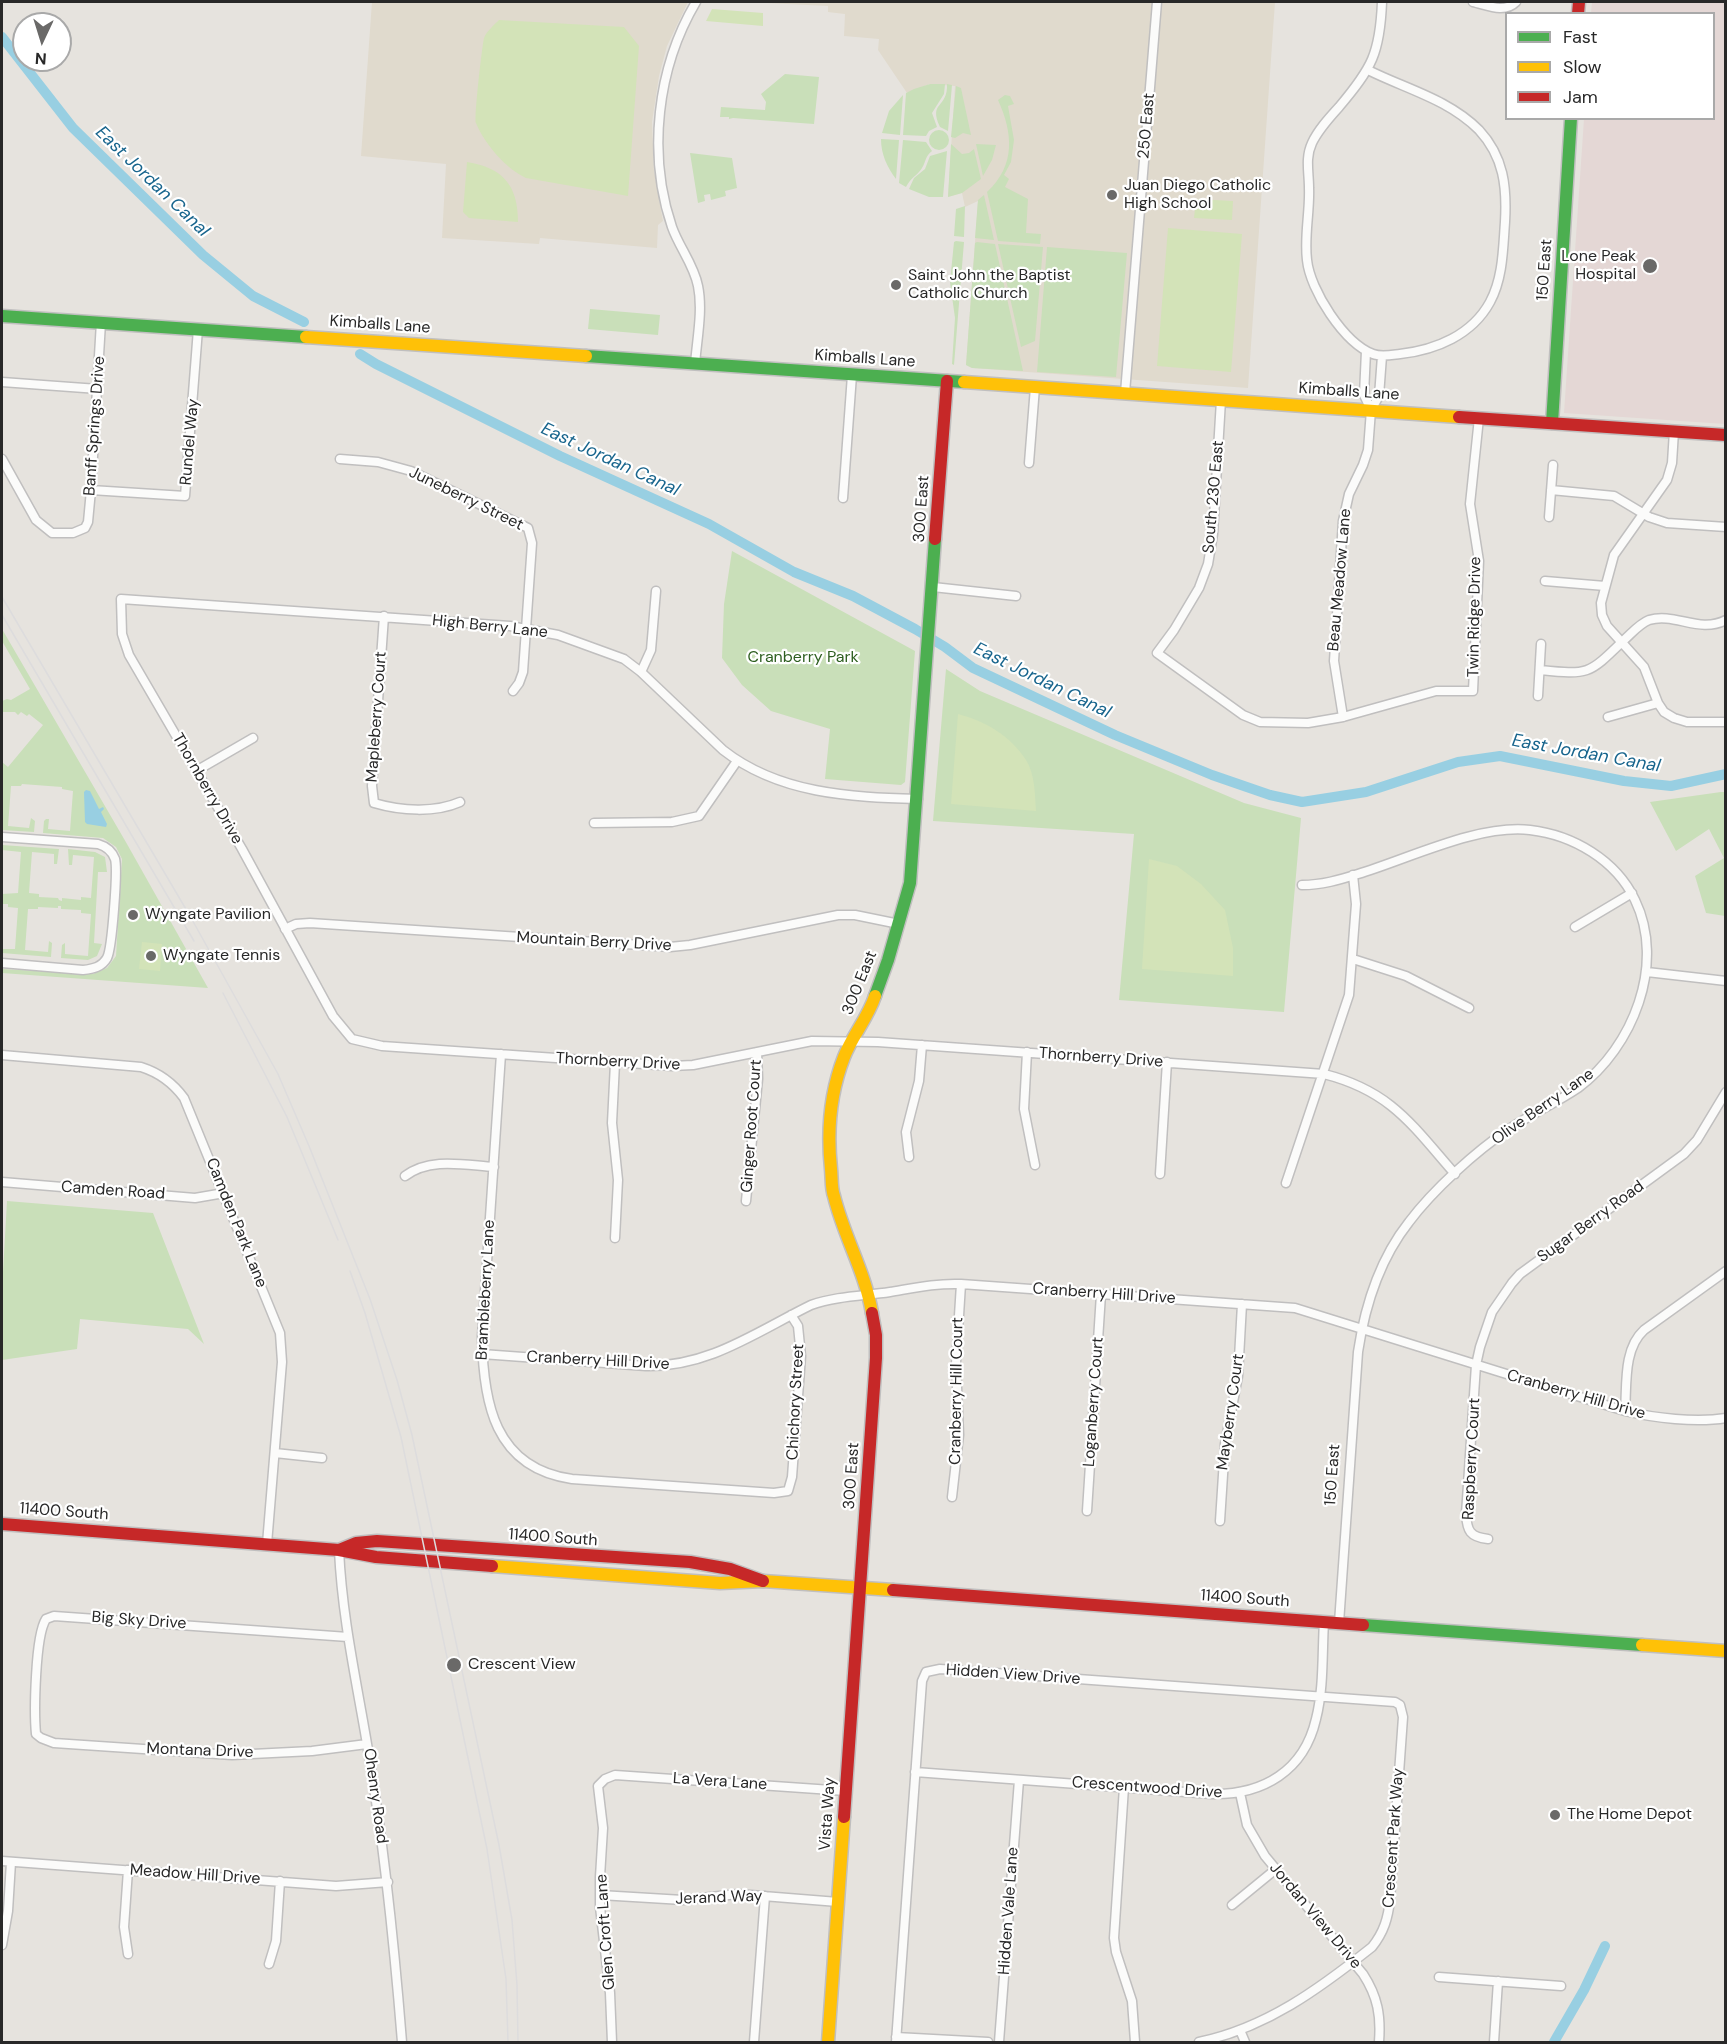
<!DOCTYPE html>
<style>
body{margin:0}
#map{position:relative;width:1727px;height:2044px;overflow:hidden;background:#e6e3de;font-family:"DM Sans",sans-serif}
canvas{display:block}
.frame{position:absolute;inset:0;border:3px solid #282828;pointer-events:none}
.legend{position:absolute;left:1505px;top:12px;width:210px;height:108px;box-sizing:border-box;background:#fff;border:2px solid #a9a9a9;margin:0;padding:8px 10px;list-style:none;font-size:18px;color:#282828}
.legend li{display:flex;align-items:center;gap:12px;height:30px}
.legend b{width:30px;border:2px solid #a9a9a9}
.north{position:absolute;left:12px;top:12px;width:60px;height:60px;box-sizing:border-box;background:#fff;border:2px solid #a9a9a9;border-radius:50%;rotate:184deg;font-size:16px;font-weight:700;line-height:24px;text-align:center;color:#282828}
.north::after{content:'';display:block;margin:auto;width:21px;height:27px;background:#6a6968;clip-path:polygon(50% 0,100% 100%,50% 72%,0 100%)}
</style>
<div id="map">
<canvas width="1727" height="2044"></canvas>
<div class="frame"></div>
<ul class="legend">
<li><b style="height:8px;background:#4caf50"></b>Fast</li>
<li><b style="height:8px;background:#ffc107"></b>Slow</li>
<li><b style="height:8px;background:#c62828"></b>Jam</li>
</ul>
<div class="north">N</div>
</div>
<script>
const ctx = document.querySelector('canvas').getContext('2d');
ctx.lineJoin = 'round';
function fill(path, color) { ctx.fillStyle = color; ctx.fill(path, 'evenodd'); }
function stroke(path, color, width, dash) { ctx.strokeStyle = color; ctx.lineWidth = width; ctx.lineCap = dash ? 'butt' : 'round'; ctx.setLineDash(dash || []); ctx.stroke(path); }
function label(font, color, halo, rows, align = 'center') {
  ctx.font = font + ' "DM Sans",sans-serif'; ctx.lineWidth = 4.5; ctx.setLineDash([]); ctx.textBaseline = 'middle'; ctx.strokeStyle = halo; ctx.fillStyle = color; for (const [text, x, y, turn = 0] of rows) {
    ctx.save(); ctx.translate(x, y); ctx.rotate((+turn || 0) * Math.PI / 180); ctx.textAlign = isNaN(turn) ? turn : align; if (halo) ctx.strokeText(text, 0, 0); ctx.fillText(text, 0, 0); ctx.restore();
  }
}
const education = new Path2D(`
 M372 2H688L667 46 659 76 652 122 654 171 663 221 658 225 657 248 540 238 539 244 442 238 446 164 361 156Z
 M746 2H1275L1248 388 972 368 966 365 978 201 965 207 962 193 948 197 955 86 930 84 907 93 878 50 879 39 844 36 845 14 828 12V6Z`);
const medical = new Path2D(`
 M1592 2H1725V424L1564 413 1584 119 1714 118V14L1591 13Z`);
const green = new Path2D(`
 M785 74 819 77 814 124 733 118 729 119V117H720L721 107 765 110 766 102 761 94Z
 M930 84H945L944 94 932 113 937 127 929 131 926 136 903 135 906 93 914 89Z
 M947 84 952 85 948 131 940 127C928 101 948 109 947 84Z
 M956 86 961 88 971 135 963 133 955 138 951 137Z
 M903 95 900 135 882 133 889 111Z
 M1005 95 1010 96 1014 104 1008 106 1014 140 1011 162 1004 175 1009 179 1005 187 1028 199 1026 233 1041 234 1040 244 998 241 987 192C1016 165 1013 133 998 100Z
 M929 140a10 10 0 1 1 20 0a10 10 0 1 1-20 0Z
 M881 139 899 140 896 179C887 167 881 154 881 139Z
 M903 140 926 142 932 151C925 156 926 162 922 168 917 176 911 177 906 187L899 183Z
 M951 144 962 154 969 153 974 149 981 179 962 193 948 197Z
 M976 144 996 145 992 160 983 176Z
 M947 151 943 197H929L909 189 914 178 925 169 930 156Z
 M690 153 732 158 737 188 725 191 726 196 711 200 710 194 704 195 705 201 698 203Z
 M984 195 994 240 975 238 978 200Z
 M965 206 964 237 954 236 956 209Z
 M956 241 964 242 954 365 952 364 955 318 950 282 954 242Z
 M977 242 995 244 1023 371 972 368 966 365 975 243Z
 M998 244 1043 247 1035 341 1021 347Z
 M1047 247 1127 253 1116 377 1037 372Z
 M590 309 660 315 658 335 588 329Z
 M732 551 915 651 905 782 901 785 825 779 830 729 771 711 742 685 722 658 724 604Z
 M2 629 127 844 208 988 2 973V969L93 974 107 968 116 956 122 859 116 847 103 838 43 833 44 821 46 819H49L48 829 70 831 73 791 62 789V787L22 784 21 786H11L8 826 29 828 31 818 35 821 34 832 2 830V762L8 767 43 725 29 714 27 716 21 712 18 715 15 712H2V701L7 699 11 700 30 689 2 641Z
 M946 669 980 691 1244 803 1301 818 1284 1012 1119 1000 1134 834 933 821Z
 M1721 792H1726L1725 916 1706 913 1695 876 1724 858 1709 829 1676 851 1650 802Z
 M2 845 59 849 57 864H54V854L32 852 29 893 39 894V897L58 898 59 900 62 901V898L81 900V897L91 898 94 857 73 855 72 865H69L68 849 95 852 105 857 107 872H98L94 943 102 944 97 956 88 960 61 958 62 945 65 943V954L88 956 91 914 81 913V910L61 909V906H58V908L38 907V909H28L25 950 48 952 49 941 52 943 51 957 2 953V949H15L18 908 8 907V904H2V894L18 893 21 852 2 850Z
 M7 1201 153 1213 204 1344 188 1329 80 1319 77 1349 2 1360V1290Z`);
const pitch = new Path2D(`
 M712 9 763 13V26L706 21Z
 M499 20 624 27 639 46 628 196 526 178C506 169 484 143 476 123 474 117 482 47 484 38 486 32 494 25 499 20Z
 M467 162C503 168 518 185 518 222L469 218 463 212Z
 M1196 199 1233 201 1232 220 1194 218Z
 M1168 228 1242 234 1231 372 1157 366Z
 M958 714C985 721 1011 736 1026 760 1035 774 1035 795 1036 811L951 804Z
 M1149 859 1177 866 1201 884 1225 910 1233 948V976L1142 969Z
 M142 942 162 944 160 971 139 969Z`);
const water = new Path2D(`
 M86 790 90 791 99 809 103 807 104 809 101 812 107 824 106 827 87 824 85 822 84 792Z`);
const canal = new Path2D(`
 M2 37 73 128 203 255 253 296 304 322
 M360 354 376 364 560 456 709 524 794 572 853 596 915 629 945 647 973 668 1115 735 1212 775 1270 795 1302 802 1366 792 1458 762 1500 756 1624 781 1671 786 1726 774
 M1554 2042 1584 1990 1605 1946`);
const street = new Path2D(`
 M1473 2C1487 5 1504 14 1516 2
 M1368 70C1406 89 1448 99 1479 130 1504 157 1507 187 1505 222 1503 249 1503 278 1490 302 1472 335 1436 350 1400 354 1391 355 1381 357 1373 354 1344 343 1310 290 1307 260 1304 236 1310 212 1309 188 1309 172 1305 158 1312 143 1318 130 1329 118 1339 107 1372 68 1380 53 1382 2
 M1366 351 1364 395 1371 410
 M695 364C697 339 703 310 698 286 694 265 679 247 672 227 647 154 657 68 696 2
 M2 382 98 389
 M1125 393 1157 2
 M1221 400 1213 534 1208 564 1199 588 1174 630 1157 653 1243 715 1260 722 1308 723 1343 717 1436 691H1473L1479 561 1470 504 1479 418
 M1674 431 1672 463 1667 480 1614 555 1601 603 1602 615 1607 626 1644 667 1658 703 1664 712 1674 718 1687 722H1726
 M2 459 36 520 52 533H73L85 528 88 522 91 490 101 322
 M340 459 378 462 411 471 528 528 532 543 523 672 519 683 513 691
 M1029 463 1035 387
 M91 490 185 496 198 329
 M1551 490 1614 496 1649 517 1667 523 1726 527
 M843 498 852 375
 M1549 517 1553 465
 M1545 581 1605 586
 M933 587 1016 596
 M384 616 372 786 374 803C401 811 435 813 460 802
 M1540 670C1589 675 1588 675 1624 640 1632 633 1639 624 1649 620 1675 612 1699 634 1726 620
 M641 672 651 650 656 591
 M1538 696 1541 644
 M1343 717 1334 661 1343 521 1349 494 1363 465 1368 450 1371 410 1379 396 1382 356
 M1608 717 1658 703
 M196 771 253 738
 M918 799C850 797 779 794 723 750L641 672 624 659 558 635 510 626 121 599 122 634 129 655 242 849 333 1016 352 1039 382 1046 672 1066 693 1065 812 1041 878 1042 1324 1074C1391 1091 1412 1125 1455 1174
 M594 823 672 822 699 816 737 761
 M2 837 98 844C105 846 112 851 115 859 118 870 112 949 107 958 102 967 93 969 83 970L2 963
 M1302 885C1322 885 1339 880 1358 874 1408 859 1478 824 1530 830 1573 835 1616 860 1635 900 1666 964 1633 1047 1578 1088 1556 1103 1531 1114 1509 1129 1476 1151 1433 1190 1409 1222 1379 1260 1365 1305 1358 1352L1339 1623
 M1575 927 1632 893
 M285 929 296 924 310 923 670 947 690 945 838 915H855L899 924
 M1353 959 1406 976 1469 1008
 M1647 972 1726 981
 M1027 1052 1024 1109 1035 1165
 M501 1054 482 1336C483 1402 494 1468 572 1479L774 1493 788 1491 792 1477 801 1356 798 1326 791 1315
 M2 1055 141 1067C160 1073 173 1083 184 1098L280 1333 282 1362 267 1544
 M909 1157 906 1132 919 1081 922 1045
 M1160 1174 1167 1062
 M405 1176C430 1157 464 1165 494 1167
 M2 1182 195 1198 224 1193
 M1286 1183 1349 995 1356 904 1353 875
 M746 1201 758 1079 757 1052
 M615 1238 618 1180 612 1123 615 1063
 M482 1354 646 1366C709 1367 756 1332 811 1305 837 1296 863 1296 890 1292 914 1288 936 1283 961 1284L1295 1308 1625 1411C1654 1418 1696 1423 1726 1418
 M1625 1411C1627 1385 1623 1349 1644 1330L1726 1271
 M275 1453 322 1458
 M952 1497 959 1435 956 1363 961 1284
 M1087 1511 1101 1294
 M1220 1521 1225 1444 1238 1376 1242 1304
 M1488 1539C1470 1537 1467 1531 1466 1514L1476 1365 1480 1347 1492 1312 1512 1283 1520 1274 1684 1154 1697 1140 1726 1092
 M339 1550C342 1616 356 1679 367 1744 384 1843 394 1942 402 2042
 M348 1637 54 1616 46 1619C35 1636 34 1712 36 1734L41 1738 54 1743 232 1755 312 1751 367 1744
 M915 1772 1212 1794C1263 1795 1304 1771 1316 1719 1324 1688 1322 1653 1324 1622
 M1124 1787 1114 1938 1116 1952 1132 2001 1135 2042
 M1240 1793 1247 1825 1265 1856 1363 1974C1378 1997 1381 2016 1379 2042
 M2 1861 336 1886 388 1882
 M600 1895 683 1900 738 1894 838 1902
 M1232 1905 1276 1869
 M2 1945 8 1911 11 1862
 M128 1954 124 1927 128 1870
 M269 1964 276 1941 280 1881
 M1439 1977 1561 1986
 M1240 2030 1245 2042
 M896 2037 988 2042
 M612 2042 610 1993 600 1907V1877L603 1828 598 1786 605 1779 615 1775 846 1791
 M754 2042 765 1896
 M896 2042 922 1681 926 1672 940 1669 1395 1702 1400 1705 1403 1717 1390 1900C1388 1918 1384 1932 1372 1947 1319 1989 1266 2028 1199 2042
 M999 2042 1019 1780
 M1494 2042 1498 1981`);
const fast = new Path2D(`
 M2 316 306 337
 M586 356 964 382
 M1552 423 1571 118
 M875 996 888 960 910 883 935 539
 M1363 1625 1642 1645`);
const slow = new Path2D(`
 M306 337 586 356
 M964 382 1459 417
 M872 1313C865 1271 844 1237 834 1196 831 1188 832 1178 831 1169 827 1131 830 1093 844 1057 852 1036 868 1018 875 996
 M492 1566 720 1583 763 1581 893 1590
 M1642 1645 1726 1651
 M828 2042 844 1817`);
const jam = new Path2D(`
 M1578 14 1579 2
 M1459 417 1726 435
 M935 539 947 381
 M2 1524 339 1550 376 1557 492 1566
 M339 1550 356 1543 377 1541 690 1562 730 1569 763 1581
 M893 1590 1363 1625
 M844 1817 876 1358V1335L872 1313`);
const tram = new Path2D(`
 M2 597 190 916 278 1074 309 1146 370 1299 397 1380 412 1435 499 1845 512 1920 517 1985 518 2042
 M2 615 194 941
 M223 993 287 1117 338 1240
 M350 1271 365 1313 401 1437 487 1849 506 1979 508 2042`);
const markers = [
 [1112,195,6,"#6a6968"],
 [1650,266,8,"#6a6968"],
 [896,285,6,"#6a6968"],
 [133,915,6,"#6a6968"],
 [151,956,6,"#6a6968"],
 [454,1665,8,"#6a6968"],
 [1555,1815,6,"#6a6968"]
];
const streetNames = [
 ["250 East",1147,126,-85],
 ["150 East",1545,270,-86],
 ["Kimballs Lane",380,325,4],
 ["Kimballs Lane",865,359,4],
 ["Kimballs Lane",1349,392,4],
 ["Banff Springs Drive",95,426,-86],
 ["Rundel Way",190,442,-85],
 ["South 230 East",1214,497,-85],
 ["Juneberry Street",466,499,26],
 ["300 East",922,509,-86],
 ["Beau Meadow Lane",1340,580,-85],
 ["Twin Ridge Drive",1475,617,-89],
 ["High Berry Lane",490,627,6],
 ["Mapleberry Court",377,717,-86],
 ["Thornberry Drive",207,789,60],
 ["Mountain Berry Drive",594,942,3],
 ["300 East",860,983,-68],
 ["Thornberry Drive",1101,1058,4],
 ["Thornberry Drive",618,1062,3],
 ["Olive Berry Lane",1543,1107,-35],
 ["Ginger Root Court",752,1126,-86],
 ["Camden Road",113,1191,4],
 ["Sugar Berry Road",1591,1222,-36],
 ["Camden Park Lane",236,1223,68],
 ["Brambleberry Lane",486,1290,-87],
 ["Cranberry Hill Drive",1104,1294,4],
 ["Cranberry Hill Drive",598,1361,3],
 ["Cranberry Hill Court",957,1391,-89],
 ["Cranberry Hill Drive",1576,1395,16],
 ["Chichory Street",796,1402,-87],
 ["Loganberry Court",1094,1402,-86],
 ["Mayberry Court",1231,1412,-82],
 ["Raspberry Court",1472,1459,-87],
 ["150 East",1333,1475,-86],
 ["300 East",852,1476,-86],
 ["11400 South",64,1512,4],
 ["11400 South",553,1538,4],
 ["11400 South",1245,1599,4],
 ["Big Sky Drive",139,1621,4],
 ["Hidden View Drive",1013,1675,4],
 ["Montana Drive",200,1751,2],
 ["La Vera Lane",720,1782,4],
 ["Crescentwood Drive",1147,1788,4],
 ["Ohenry Road",375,1796,82],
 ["Vista Way",828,1814,-86],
 ["Crescent Park Way",1394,1838,-86],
 ["Meadow Hill Drive",195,1875,4],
 ["Jerand Way",719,1898,-2],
 ["Hidden Vale Lane",1009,1911,-86],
 ["Jordan View Drive",1315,1916,50],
 ["Glen Croft Lane",606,1932,-94]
];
const poiNames = [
 ["Juan Diego Catholic",1124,186],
 ["High School",1124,204],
 ["Lone Peak",1636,257,"right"],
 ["Hospital",1636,275,"right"],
 ["Saint John the Baptist",908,276],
 ["Catholic Church",908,294],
 ["Wyngate Pavilion",145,915],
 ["Wyngate Tennis",163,956],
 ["Crescent View",468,1665],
 ["The Home Depot",1567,1815]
];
const parkNames = [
 ["Cranberry Park",803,658]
];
const waterNames = [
 ["East Jordan Canal",152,182,44],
 ["East Jordan Canal",610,460,25],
 ["East Jordan Canal",1042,681,26],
 ["East Jordan Canal",1586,754,10]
];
fill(education, '#e0dacd');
fill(medical, '#e4d7d5');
fill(green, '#c9dfb9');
fill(pitch, '#d3e3b8');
fill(water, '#98cfe2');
stroke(canal, '#98cfe2', 10);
stroke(street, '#c0bfbf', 11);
stroke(fast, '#c0bfbf', 15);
stroke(slow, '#c0bfbf', 15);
stroke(jam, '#c0bfbf', 15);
stroke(street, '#fbfbfa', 8);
stroke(fast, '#4caf50', 12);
stroke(slow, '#ffc107', 12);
stroke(jam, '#c62828', 12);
stroke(tram, '#dddcdd', 1.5);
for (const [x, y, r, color] of markers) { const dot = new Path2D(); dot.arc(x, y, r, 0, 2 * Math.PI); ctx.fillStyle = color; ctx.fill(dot); stroke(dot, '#fff', 2); }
label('16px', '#282828', '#fff', streetNames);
label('16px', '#282828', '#fff', poiNames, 'left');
label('16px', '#2d5e1f', '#fff', parkNames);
label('italic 18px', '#18658d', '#fff', waterNames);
</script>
